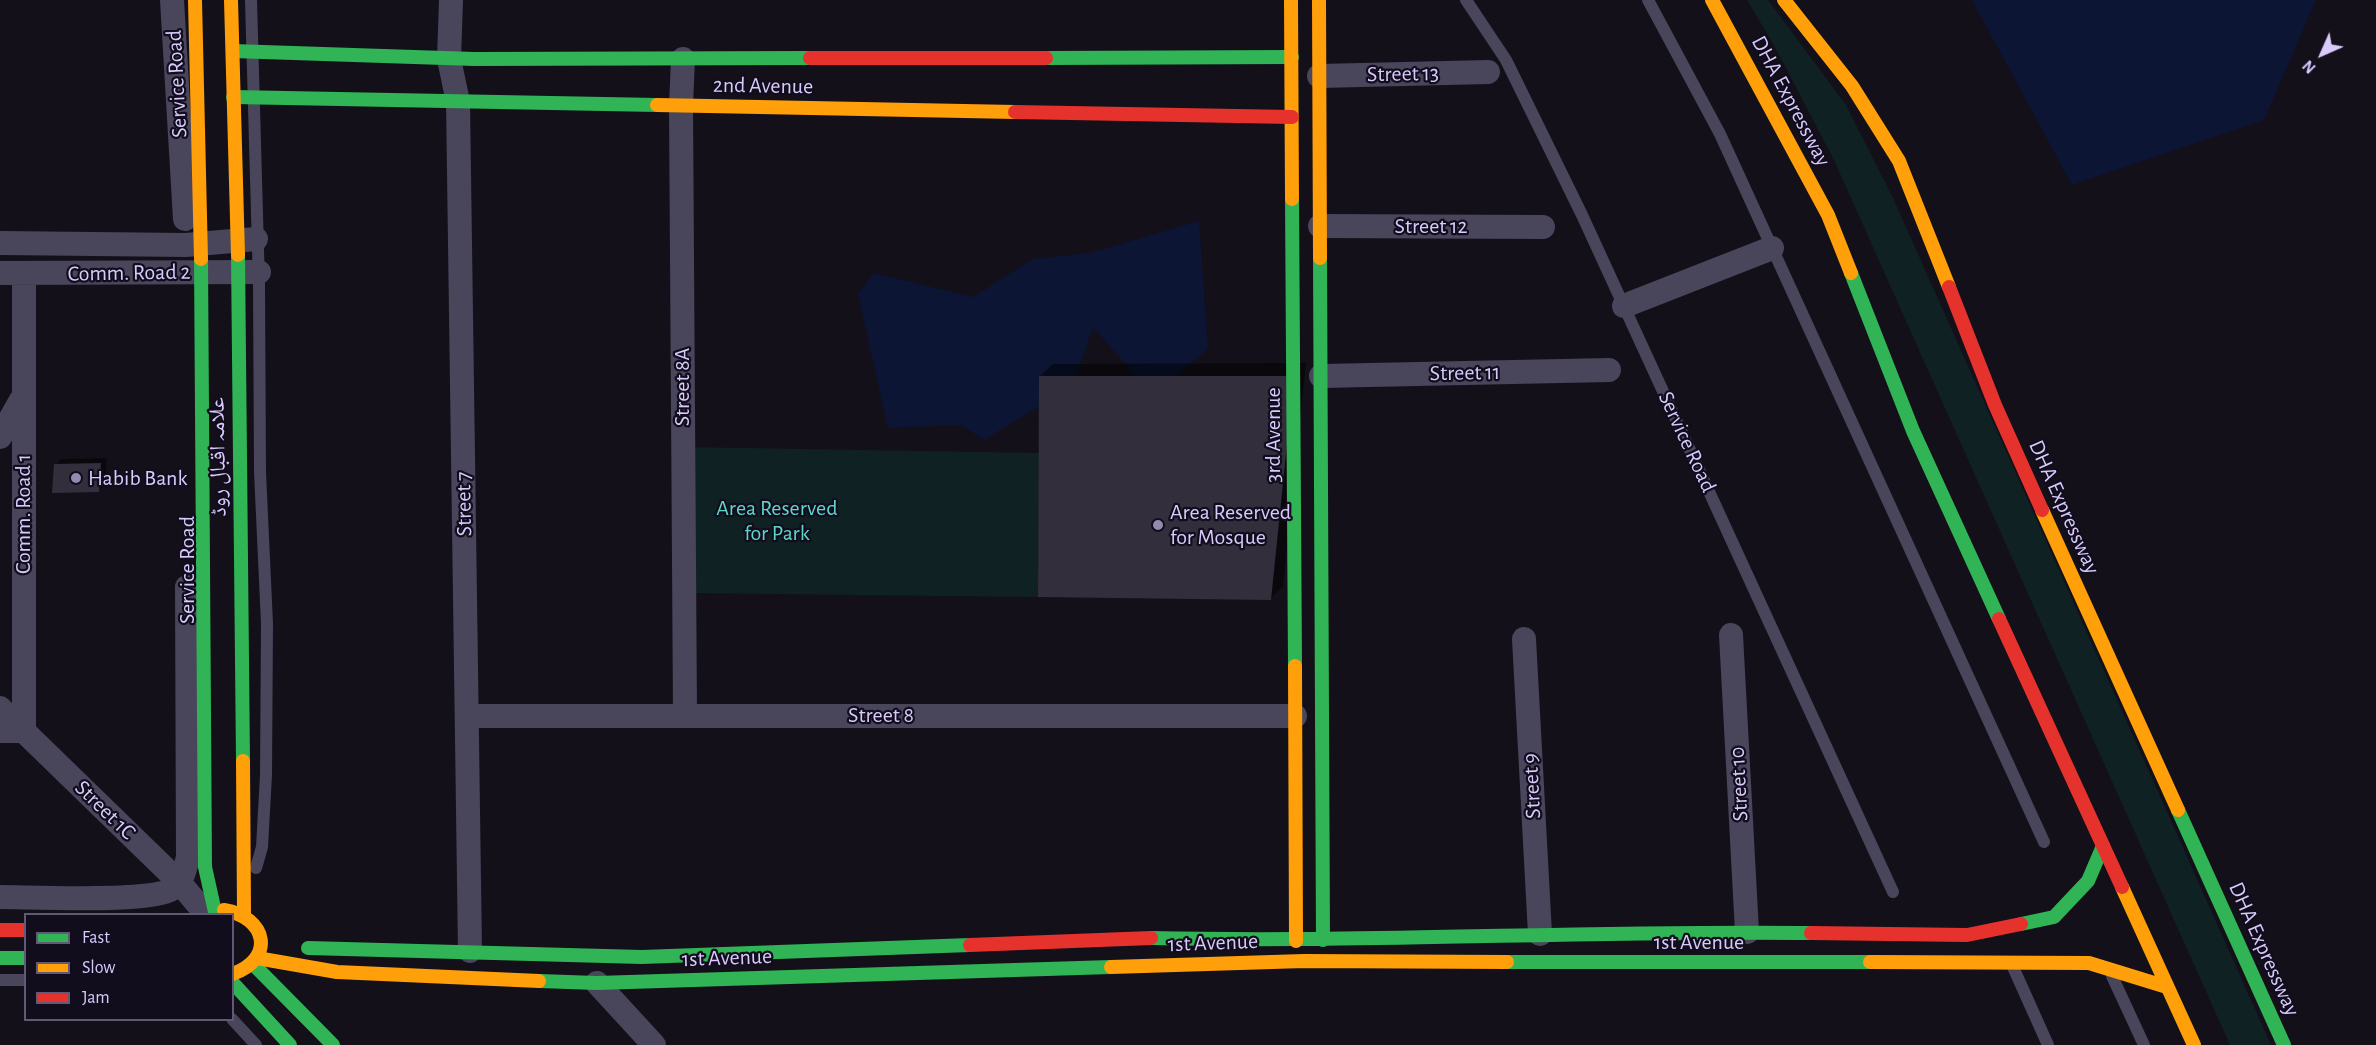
<!DOCTYPE html>
<meta charset="utf-8">
<style>
body{margin:0}
#map{position:relative;width:2376px;height:1045px;overflow:hidden;background:#13101a;font-family:"Alegreya Sans",sans-serif}
canvas{display:block}
.legend{position:absolute;left:24px;top:913px;width:210px;height:108px;box-sizing:border-box;background:#120d1d;border:2px solid #615976;margin:0;padding:8px 10px;list-style:none;font-size:18px;color:#d8cbfc}
.legend li{display:flex;align-items:center;gap:12px;height:30px}
.legend b{width:30px;border:2px solid #615976}
.north{position:absolute;left:2292px;top:24px;width:60px;height:60px;-webkit-text-stroke:4px #120d1d;paint-order:stroke;rotate:225deg;font-size:16px;font-weight:700;line-height:24px;text-align:center;color:#d8cbfc}
.north::after{content:'';display:block;margin:auto;width:21px;height:27px;background:#d8cbfc;clip-path:polygon(50% 0,100% 100%,50% 72%,0 100%)}
</style>
<div id="map">
<canvas width="2376" height="1045"></canvas>
<ul class="legend">
<li><b style="height:8px;background:#30b455"></b>Fast</li>
<li><b style="height:8px;background:#ff9f0a"></b>Slow</li>
<li><b style="height:8px;background:#e5322d"></b>Jam</li>
</ul>
<div class="north">N</div>
</div>
<script>
const ctx = document.querySelector('canvas').getContext('2d');
ctx.lineJoin = 'round';
function fill(path, color) { ctx.fillStyle = color; ctx.fill(path, 'evenodd'); }
function stroke(path, color, width, dash) { ctx.strokeStyle = color; ctx.lineWidth = width; ctx.lineCap = dash ? 'butt' : 'round'; ctx.setLineDash(dash || []); ctx.stroke(path); }
function label(font, color, halo, rows, align = 'center') {
  ctx.font = font + ' "Alegreya Sans","Noto Naskh Arabic",sans-serif'; ctx.lineWidth = 4.5; ctx.setLineDash([]); ctx.textBaseline = 'middle'; ctx.strokeStyle = halo; ctx.fillStyle = color; for (const [text, x, y, turn = 0] of rows) {
    ctx.save(); ctx.translate(x, y); ctx.rotate((+turn || 0) * Math.PI / 180); ctx.textAlign = isNaN(turn) ? turn : align; if (halo) ctx.strokeText(text, 0, 0); ctx.fillText(text, 0, 0); ctx.restore();
  }
}
const green = new Path2D(`
 M1747 0H1768L1846 105 1893 198 2271 1045H2230L1834 160 1775 47Z
 M683 447 1039 453 1038 597 684 593Z`);
const water = new Path2D(`
 M1972 0H2316L2264 120 2072 185Z
 M1199 221 1208 349 1153 395 1093 327 1073 385 984 440 961 425 888 428 858 294 874 273 973 297 1033 259 1090 253Z`);
const shadow = new Path2D(`
 M1306 363 1283 586 1270 599 1040 376 1053 364Z
 M107 458 105 485 98 491 55 465 61 459Z`);
const building = new Path2D(`
 M1039 376H1294L1271 600 1038 597Z
 M101 463 99 492 52 493 54 464Z`);
const lane = new Path2D(`
 M251 0 259 285 260 472 267 624 266 775 262 847 256 868
 M1466 0 1506 60 1582 215 1893 892
 M1648 0 1720 134 2044 842
 M2013 967 2048 1045
 M2112 976 2144 1045
 M0 980H26
 M232 1019 256 1045`);
const street = new Path2D(`
 M172 0 185 219
 M451 0 449 59 458 102 470 951
 M683 59 681 106 685 714
 M1319 76 1488 72
 M1320 226 1543 227
 M0 243 186 245 256 239
 M0 273 259 272
 M1624 306 1772 248
 M1321 376 1609 370
 M0 437 21 400
 M1731 635 1747 932
 M1524 639 1540 934
 M0 708 179 882 206 914
 M467 716H1295
 M0 731H24V274
 M0 897C32 897 151 903 172 889 183 882 185 869 188 857L187 587
 M597 983 654 1045`);
const fast = new Path2D(`
 M233 51 474 59 810 58
 M1046 58 1292 57
 M233 97 657 105
 M1292 199 1295 666
 M238 255 243 761
 M1320 258 1323 940
 M201 259 205 867 215 912
 M1851 273 1913 431 1999 619
 M2178 810 2284 1045
 M2021 924 2054 917 2088 881 2103 846
 M1151 938C1371 943 1591 930 1811 933
 M308 948 642 957 970 945
 M0 958H26
 M1507 962H1870
 M253 964 333 1045
 M539 981 597 983 1111 967
 M232 982 290 1045`);
const slow = new Path2D(`
 M195 0 201 259
 M231 0 238 255
 M1291 0 1292 199
 M1319 0 1320 258
 M1712 0 1828 215 1851 273
 M1784 0 1852 86 1899 161 1949 287
 M657 105 1015 112
 M2042 510 2178 810
 M1295 666 1296 941
 M243 761 244 913
 M2122 887 2194 1045
 M224 910C267 917 276 959 232 974
 M257 958 337 972 539 981
 M1870 962 2089 963 2167 987
 M1111 967 1304 961 1507 962`);
const jam = new Path2D(`
 M810 58H1046
 M1015 112 1292 117
 M1949 287 1995 405 2042 510
 M1999 619 2122 887
 M0 930H26
 M1811 933 1967 935 2021 924
 M970 945 1151 938`);
const markers = [
 [76,478,6,"#938aad"],
 [1158,525,6,"#938aad"]
];
const streetNames = [
 ["Street 13",1403,74,-1],
 ["Service Road",177,84,-93],
 ["2nd Avenue",763,86,1],
 ["DHA Expressway",1791,101,62],
 ["Street 12",1431,226],
 ["Comm. Road 2",129,273,-1],
 ["Street 11",1465,373,-1],
 ["Street 8A",682,387,-90],
 ["3rd Avenue",1273,435,-90],
 ["Service Road",1687,442,65],
 ["علامہ اقبال روڈ",218,457,-91],
 ["Street 7",464,504,-91],
 ["DHA Expressway",2064,507,66],
 ["Comm. Road 1",23,514,-90],
 ["Service Road",187,570,-90],
 ["Street 8",881,715],
 ["Street 10",1739,784,-93],
 ["Street 9",1532,786,-93],
 ["Street 1C",105,810,44],
 ["1st Avenue",1699,942],
 ["1st Avenue",1213,943,-2],
 ["DHA Expressway",2264,949,66],
 ["1st Avenue",727,958,-2]
];
const poiNames = [
 ["Habib Bank",88,478],
 ["Area Reserved",1170,512],
 ["for Mosque",1170,537]
];
const parkNames = [
 ["Area Reserved",777,508],
 ["for Park",777,533]
];
fill(green, '#102124');
fill(water, '#0c1534');
fill(shadow, '#0007');
fill(building, '#322e3c');
stroke(lane, '#49455a', 12);
stroke(street, '#49455a', 24);
stroke(fast, '#30b455', 14);
stroke(slow, '#ff9f0a', 14);
stroke(jam, '#e5322d', 14);
for (const [x, y, r, color] of markers) { const dot = new Path2D(); dot.arc(x, y, r, 0, 2 * Math.PI); ctx.fillStyle = color; ctx.fill(dot); stroke(dot, '#120d1d', 2); }
label('22px', '#d8cbfc', '#120d1d', streetNames);
label('22px', '#d8cbfc', '#120d1d', poiNames, 'left');
label('22px', '#5dd7ca', '#120d1d', parkNames);
</script>
